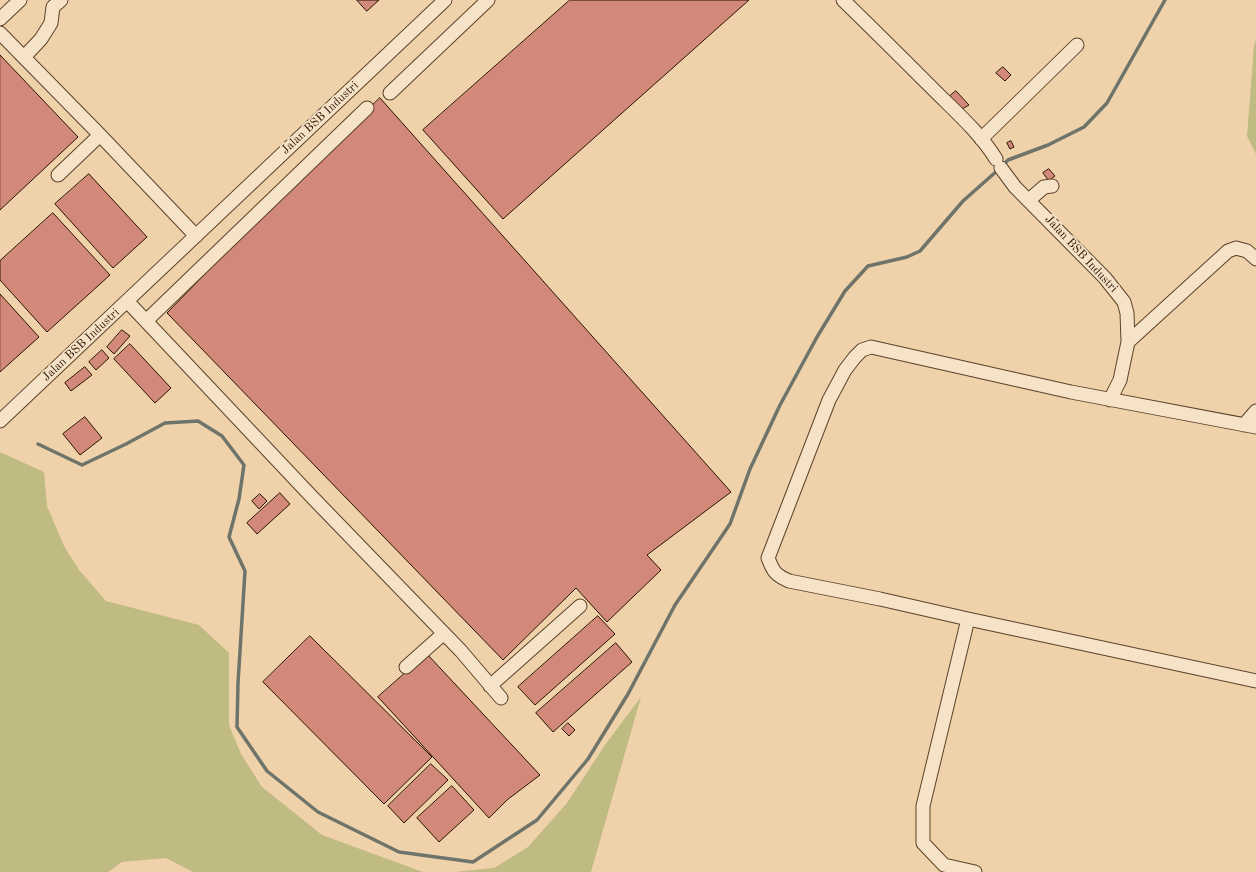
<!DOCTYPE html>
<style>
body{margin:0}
canvas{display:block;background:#efd2a9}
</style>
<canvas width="1256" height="872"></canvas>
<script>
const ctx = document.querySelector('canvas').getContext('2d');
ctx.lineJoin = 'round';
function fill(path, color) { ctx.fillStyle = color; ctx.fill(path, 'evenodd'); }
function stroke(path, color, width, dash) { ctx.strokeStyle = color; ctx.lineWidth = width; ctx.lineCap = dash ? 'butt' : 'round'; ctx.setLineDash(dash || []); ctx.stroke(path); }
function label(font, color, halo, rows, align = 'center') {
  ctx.font = font + ' "Old Standard TT",serif'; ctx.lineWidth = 3.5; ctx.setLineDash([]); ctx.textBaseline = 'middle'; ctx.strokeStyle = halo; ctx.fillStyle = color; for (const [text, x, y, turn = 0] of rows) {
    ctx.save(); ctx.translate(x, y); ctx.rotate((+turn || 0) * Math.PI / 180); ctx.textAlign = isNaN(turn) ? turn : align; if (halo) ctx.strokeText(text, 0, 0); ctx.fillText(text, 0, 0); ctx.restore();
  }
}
const green = new Path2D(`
 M1256 40V154L1247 136 1254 46Z
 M0 452 44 472 47 506 64 546 79 570 106 601 199 625 229 653V725L241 754 262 787 322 835 423 872H193L166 858 122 862 108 872H0Z
 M641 697 591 872H455L494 868 528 847 567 803 605 745Z`);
const stream = new Path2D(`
 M1003 165 1008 160 1048 145 1084 127 1107 103 1165 0
 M38 444 82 465 126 444 165 423 198 421 222 436 244 465 239 499 229 537 245 571 238 683 237 727 267 771 318 812 399 852 473 862 537 820 588 759 628 694 675 605 730 524 750 469 780 405 817 337 845 291 868 266 907 257 920 251 963 201 998 170`);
const building = new Path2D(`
 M357 0H379L367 11Z
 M570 0H749L503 219 423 130Z
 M0 55 78 137 0 210Z
 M1003 67 1011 75 1005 81 996 73Z
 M956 91 969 105 962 109 950 96Z
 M380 98 731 492 647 555 661 570 607 622 576 588 503 660 167 313 309 167Z
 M1011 141 1014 147 1010 149 1007 143Z
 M1049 169 1055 176 1049 181 1043 173Z
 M89 174 147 237 113 268 55 204Z
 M53 213 110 275 47 332 0 280V261Z
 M0 294 39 337 0 372Z
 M122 330 130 336 114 354 107 347Z
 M130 344 171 388 155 403 114 359Z
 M102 350 109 358 96 370 89 362Z
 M85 367 92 375 71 391 65 383Z
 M85 417 102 438 80 455 63 434Z
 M280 493 290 504 257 534 247 523Z
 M260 494 267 501 259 509 252 501Z
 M598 616 615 634 535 705 518 687Z
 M310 636 432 757 384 804 263 682Z
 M616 643 632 662 553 732 536 713Z
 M427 654 540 775 507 800 489 818 378 697Z
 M568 723 575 730 569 736 562 729Z
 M431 764 448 780 404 823 388 806Z
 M452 786 474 810 439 842 417 818Z`);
const minor = new Path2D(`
 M843 0C874 30 904 60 935 91 956 112 980 133 996 159
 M0 19 20 0
 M0 33 100 135 196 236
 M24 57 41 39 51 23 53 7 61 0
 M390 93 488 0
 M981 139 1077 45
 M1001 168 1015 187 1105 278 1124 302 1127 313 1128 342 1120 380 1110 400
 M58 175 100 135
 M1029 200 1044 187 1052 186
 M127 301 312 497 461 651 501 698
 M146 321 367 108
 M1128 342 1228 251 1236 248 1247 251 1256 259
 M0 421 445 0
 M1244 425 1256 411
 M1256 427 1071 392 871 347 862 350 855 357 845 370 829 400 768 558C773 571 775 575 789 581L880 599 968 619 1256 681
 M968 619 923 806V843L944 865 975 872
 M406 667 443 634
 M490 686 580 606`);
const streetNames = [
 ["Jalan BSB Industri",320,118,-43],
 ["Jalan BSB Industri",1081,254,47],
 ["Jalan BSB Industri",81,345,-43]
];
fill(green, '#c0ba83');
stroke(stream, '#6f746b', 3.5);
fill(building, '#d3897a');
stroke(building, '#2a1200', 1);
stroke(minor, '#5b422a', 15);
stroke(minor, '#f5e2c7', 13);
label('12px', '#2a1200', '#f5e2c7', streetNames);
</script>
